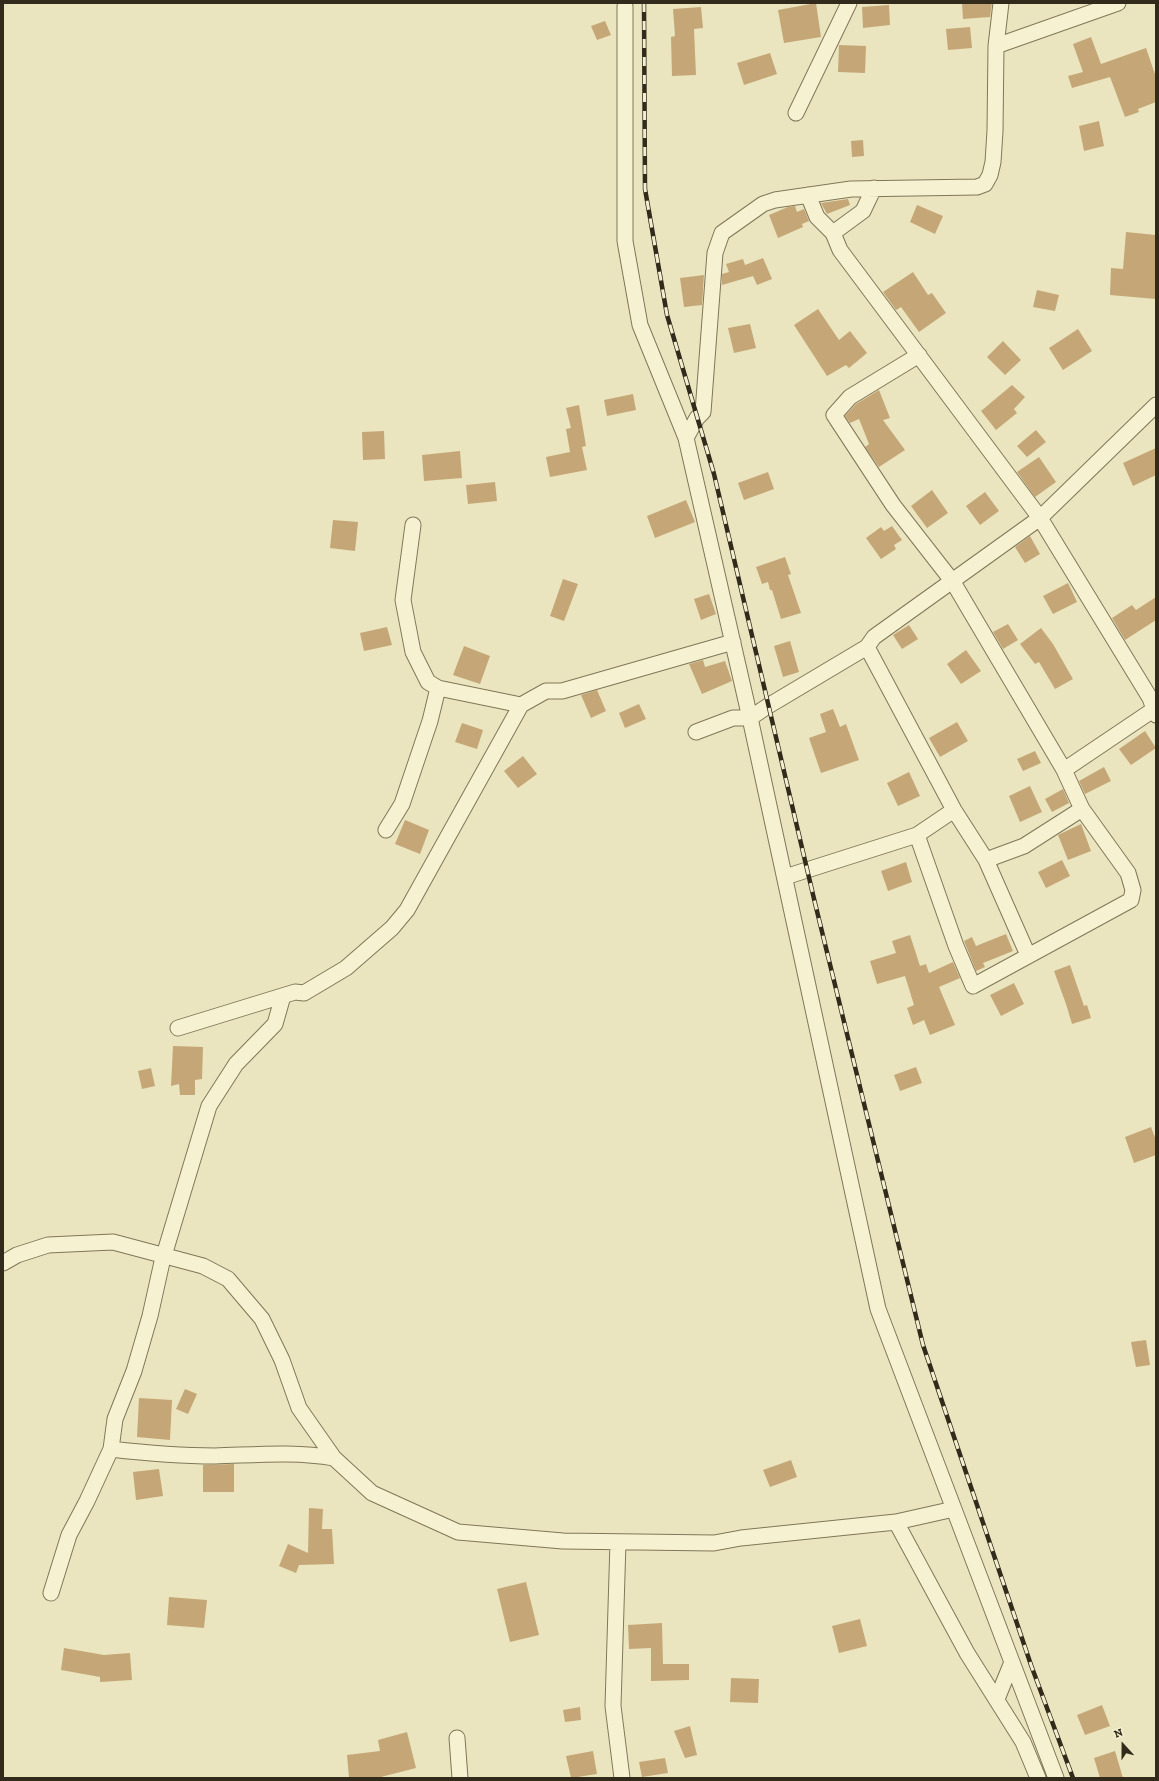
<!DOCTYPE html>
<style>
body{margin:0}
#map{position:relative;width:1159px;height:1781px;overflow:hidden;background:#eae5bf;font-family:"Zilla Slab",serif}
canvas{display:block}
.frame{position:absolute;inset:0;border:4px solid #322b1c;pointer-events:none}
.north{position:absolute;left:1103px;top:1725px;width:40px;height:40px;-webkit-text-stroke:3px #f2eece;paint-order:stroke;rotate:339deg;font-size:11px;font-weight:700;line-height:16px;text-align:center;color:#322b1c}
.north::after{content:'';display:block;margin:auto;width:14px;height:18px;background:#322b1c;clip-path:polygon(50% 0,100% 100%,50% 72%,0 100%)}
</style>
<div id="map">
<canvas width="1159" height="1781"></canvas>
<div class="frame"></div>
<div class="north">N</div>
</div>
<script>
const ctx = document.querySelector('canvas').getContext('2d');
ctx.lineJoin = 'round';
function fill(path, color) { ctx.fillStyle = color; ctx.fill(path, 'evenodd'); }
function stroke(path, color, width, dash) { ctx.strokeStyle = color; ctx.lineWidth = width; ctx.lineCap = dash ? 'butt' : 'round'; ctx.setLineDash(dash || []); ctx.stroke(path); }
const building = new Path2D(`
 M816 3 821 37 784 43 778 10Z
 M962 3H992L990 17 963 19Z
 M889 5 890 25 863 28 862 7Z
 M701 7 703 28 694 29 696 75 672 76 671 37 675 36 673 9Z
 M605 21 611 35 597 40 591 26Z
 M970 27 972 48 948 50 946 29Z
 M1091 37 1101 64 1146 48 1156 77V102L1138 109 1139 112 1125 117 1110 77 1072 88 1068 76 1083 72 1073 44Z
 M839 45 866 46 865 73 838 72Z
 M770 53 777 74 744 85 737 63Z
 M1099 121 1104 146 1084 151 1079 126Z
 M863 140 864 156 852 157 851 141Z
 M848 199 850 205 827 214 821 203Z
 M917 205 943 216 935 234 910 222Z
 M795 206 797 212 804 209 809 221 802 224 803 227 778 238 769 215 788 207Z
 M1126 232 1156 235V299L1110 295 1111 268 1123 269Z
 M763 258 772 279 757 285 753 276 722 285V274L729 272 726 264 743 259 745 265Z
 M913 272 928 295 932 293 946 313 919 332 901 307 896 310 883 292Z
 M704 275 702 305 684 307 680 278Z
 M1037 290 1059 295 1055 311 1033 307Z
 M818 309 839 340 850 331 867 353 849 368 846 365 827 376 794 325Z
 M750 324 756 348 734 353 728 328Z
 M1078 329 1092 351 1063 370 1049 348Z
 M1003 341 1021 360 1005 375 987 357Z
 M1012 385 1025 397 1014 409 1017 413 996 430 981 411Z
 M879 390 890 418 883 420 905 450 879 467 865 447 869 444 859 419 850 423 845 416 856 404Z
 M633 394 636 410 607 416 604 400Z
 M579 405 586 446 582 447 587 470 550 477 546 457 570 452 566 429 571 428 566 408Z
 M1036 430 1046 442 1027 457 1017 446Z
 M384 431 385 459 363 460 362 432Z
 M1156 448V475L1133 486 1123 463Z
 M460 451 462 478 424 481 422 455Z
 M1039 457 1056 482 1035 497 1017 472Z
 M768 472 774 489 744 500 738 483Z
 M495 482 497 501 468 504 466 485Z
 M932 490 948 513 927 528 911 506Z
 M985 492 999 511 980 525 966 506Z
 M686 500 695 522 655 538 647 516Z
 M333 520 358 522 355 551 330 548Z
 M892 526 902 540 894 545 896 549 881 559 866 538 881 527 884 531Z
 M1030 536 1040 554 1025 563 1015 547Z
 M785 557 791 574 788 575 801 613 781 619 772 590H770L768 582 762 584 756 567Z
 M563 579 578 584 564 621 550 616Z
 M1068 583 1077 602 1053 614 1043 596Z
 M709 594 716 614 701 620 694 599Z
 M1156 597V620L1125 640 1112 618 1132 605 1136 610Z
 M1008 624 1018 640 1003 649 993 632Z
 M909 625 918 639 902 649 893 635Z
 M387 627 392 645 364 651 360 633Z
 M1041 628 1053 644 1073 679 1055 689 1039 662 1035 664 1020 644Z
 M790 641 799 672 783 677 774 646Z
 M464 646 490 656 480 684 453 675Z
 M966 650 981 671 961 684 947 664Z
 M703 660 705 667 725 661 732 681 702 694 689 664Z
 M597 690 606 711 591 718 581 695Z
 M639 704 646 719 625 728 619 713Z
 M833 709 840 727 846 724 859 760 821 773 809 738 826 732 820 714Z
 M957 722 968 741 940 757 929 738Z
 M462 723 483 730 477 749 455 742Z
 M1145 731 1156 748 1131 765 1119 749Z
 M1035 751 1041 763 1023 771 1017 759Z
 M523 756 537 774 518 788 504 771Z
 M1104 767 1111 781 1085 794 1079 781Z
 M909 772 920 796 898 806 887 783Z
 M1030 786 1042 812 1020 822 1009 796Z
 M1063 789 1069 803 1052 812 1045 799Z
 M405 820 429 830 420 854 395 844Z
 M1081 824 1091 851 1068 860 1058 835Z
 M1062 860 1070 876 1046 888 1038 872Z
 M906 862 912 882 888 891 881 871Z
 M1006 934 1013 951 983 963 985 967 976 971 964 941 972 937 976 946Z
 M910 935 920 966 926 964 929 973 953 962 960 978 939 987 955 1025 930 1035 924 1020 913 1025 907 1008 914 1005 905 976 877 984 870 961 896 953 892 941Z
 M1070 965 1084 1006 1087 1005 1091 1018 1072 1024 1066 1004 1054 971Z
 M1014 983 1024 1004 1001 1016 990 995Z
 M173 1046 203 1047 202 1079 195 1080V1095H180L179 1084 171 1086Z
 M916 1067 922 1083 900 1091 894 1075Z
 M151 1068 155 1086 142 1089 138 1071Z
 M1151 1127 1156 1140V1155L1134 1163 1125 1137Z
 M1146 1340 1150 1365 1136 1367 1131 1342Z
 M185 1389 197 1394 188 1414 176 1409Z
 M139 1398 172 1400 170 1440 137 1437Z
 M791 1460 797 1477 770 1487 763 1470Z
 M234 1464V1492H203V1465Z
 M159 1469 163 1496 136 1500 133 1472Z
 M309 1508 323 1509 322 1529H332L334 1564 299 1565 296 1573 279 1566 288 1544 308 1553Z
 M526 1582 539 1635 510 1642 497 1589Z
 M169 1597 207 1600 204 1628 167 1625Z
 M860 1619 867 1646 839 1653 832 1626Z
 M662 1623 663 1664H689V1680L651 1681V1648L629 1649 628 1625Z
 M64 1648 104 1655 130 1653 132 1680 100 1682V1677L61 1670Z
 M731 1678 759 1679 758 1703 730 1702Z
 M1102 1705 1110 1726 1085 1735 1077 1715Z
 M580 1707 581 1720 565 1722 563 1710Z
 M690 1726 697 1755 685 1758 674 1731Z
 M407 1732 416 1768 377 1778H349L347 1755 380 1751 378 1740Z
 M593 1751 597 1774 571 1778 566 1756Z
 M1115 1751 1123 1778H1100L1094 1758Z
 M665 1758 668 1773 642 1777 639 1762Z`);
const minor = new Path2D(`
 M625 6V241L640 325 686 438 750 718 878 1309 1056 1778
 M996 46 1118 3
 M796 113 849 3
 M808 195 817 217 833 233 840 250 1040 518 1150 698 1156 715
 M833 233 863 211 874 188
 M686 438 697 418 703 412 715 253 722 233 763 204 775 200 851 189 977 187 985 184 990 175 993 162 995 131 996 46 1001 3
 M413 525 403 600 413 652 428 682 438 688 521 705
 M867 647 954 810 986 860 1028 955
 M696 732 733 718H750L768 706 867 647 874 637 1040 518 1156 405
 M1064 770 1153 710
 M386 830 402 804 430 721 438 688
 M917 835 956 946 973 986 1131 900 1133 890 1128 873 1082 809 1064 770 953 582 893 505 834 415 850 397 919 355
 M986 860 1024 846 1082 809
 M785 877 917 835 954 810
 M178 1028 295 992 304 993 346 968 392 928 407 910 521 705 546 691H562L733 642
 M3 1263 17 1255 48 1245 113 1242 203 1266 228 1279 262 1319 282 1360 299 1408 334 1458 372 1493 458 1532 563 1541 714 1543 741 1538 896 1522 967 1653 1023 1742 1038 1778
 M111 1449C145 1453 180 1456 215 1456 254 1455 295 1451 334 1458
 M896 1522 954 1509
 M618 1542 613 1706 622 1778
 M51 1593 69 1535 87 1501 111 1449 115 1419 134 1371 150 1316 162 1262 209 1106 236 1064 275 1024 283 996
 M997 1699 1012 1662
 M457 1738 460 1778`);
const rail = new Path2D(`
 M644 3 645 189 667 315 714 474 815 903 923 1345 1031 1665 1073 1778`);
fill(building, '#c5a777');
stroke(minor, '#817659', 17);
stroke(minor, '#f6f2d1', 15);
stroke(rail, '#322b1c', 4.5);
stroke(rail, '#f2eece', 3, [9]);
</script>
